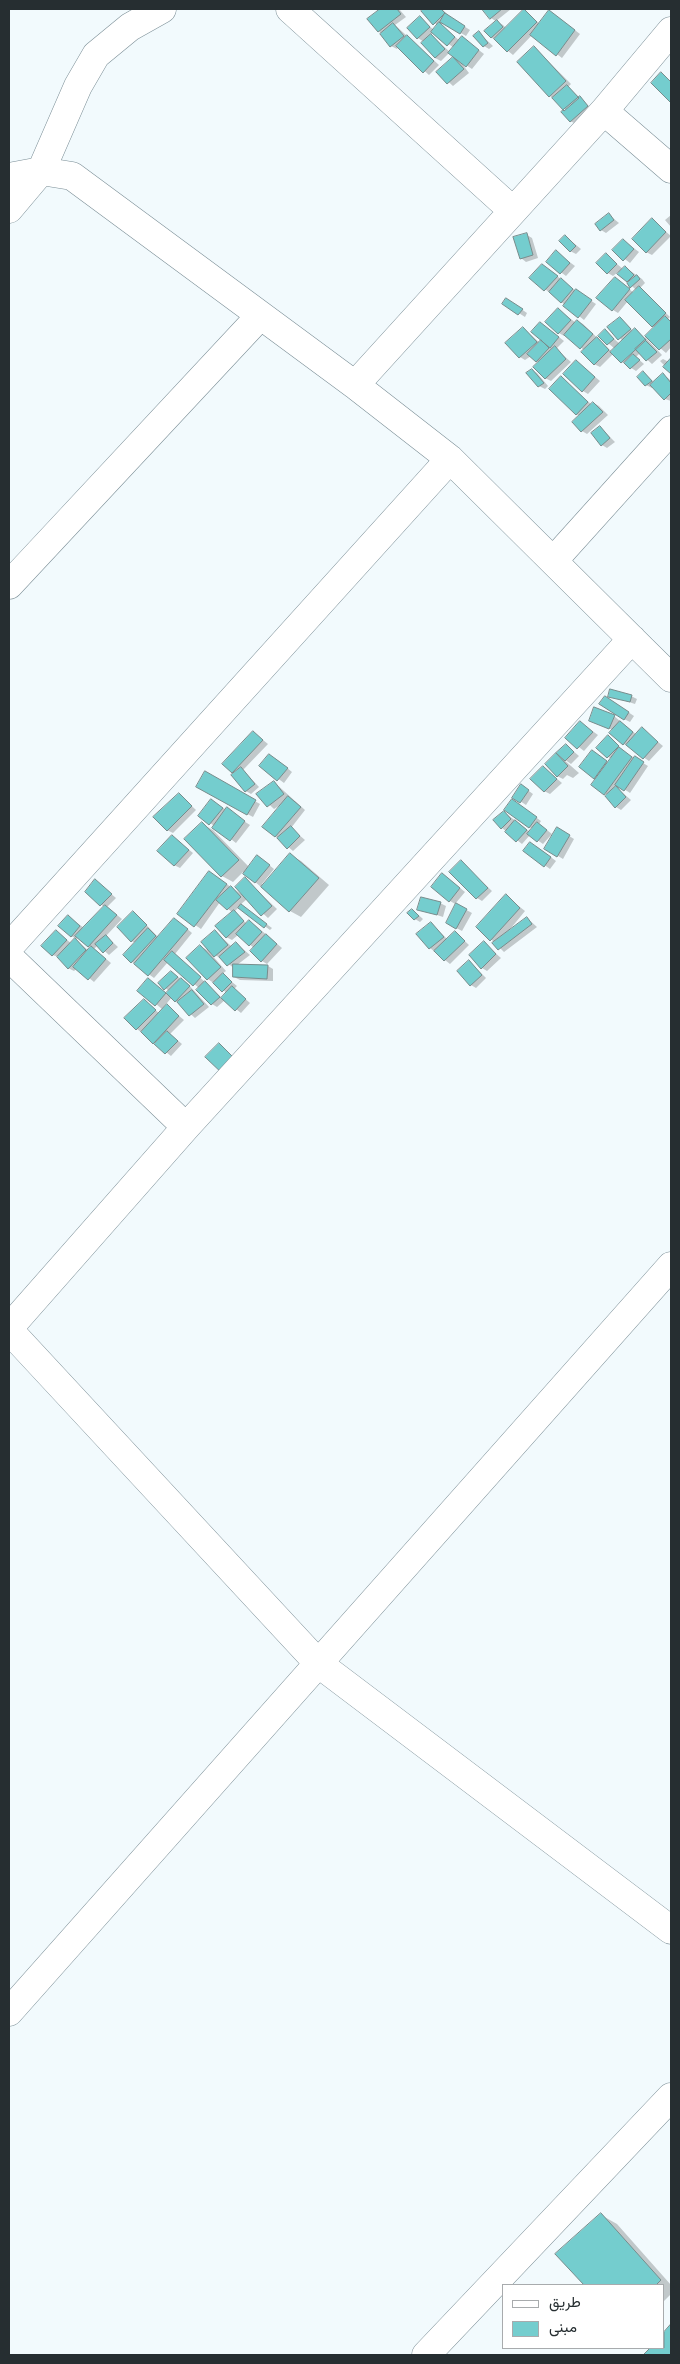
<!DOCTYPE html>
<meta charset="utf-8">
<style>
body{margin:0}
#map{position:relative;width:680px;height:2364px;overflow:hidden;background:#f2fafd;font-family:"Public Sans",Vazirmatn,sans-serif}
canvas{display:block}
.frame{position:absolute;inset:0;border:10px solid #262e31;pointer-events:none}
.legend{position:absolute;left:502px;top:2284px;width:162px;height:65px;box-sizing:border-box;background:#fff;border:1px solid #a8abad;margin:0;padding:6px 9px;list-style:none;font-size:15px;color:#262e31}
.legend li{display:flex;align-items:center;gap:10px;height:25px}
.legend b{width:25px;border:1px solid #a8abad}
</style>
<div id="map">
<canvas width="680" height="2364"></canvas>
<div class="frame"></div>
<ul class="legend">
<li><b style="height:6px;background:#fff"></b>طريق</li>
<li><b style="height:14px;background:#74cdce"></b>مبنى</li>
</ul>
</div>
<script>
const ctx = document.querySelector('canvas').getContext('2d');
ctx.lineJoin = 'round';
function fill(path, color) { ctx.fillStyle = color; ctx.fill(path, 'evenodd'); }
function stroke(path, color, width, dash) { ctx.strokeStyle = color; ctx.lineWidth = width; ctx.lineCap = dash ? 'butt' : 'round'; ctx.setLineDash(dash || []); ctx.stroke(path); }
const shadow = new Path2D(`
 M382 9H399L406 17 395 25 439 65 429 75 398 47 397 49 391 46 369 19Z
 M425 9H442L451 18 470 30 466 36 444 23 441 25 460 41 463 38 484 54 472 69 460 61 469 73 453 86 438 72 455 57 454 48 433 32 431 35 450 52 441 61 435 58 424 42 418 38 420 18 434 30 438 26 422 11Z
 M483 9H511L496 21 503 25 506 28 524 11 540 24 555 15 580 34 562 58 532 35 513 55 491 37 497 22 491 18Z
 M479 33 493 46 489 49 484 46Z
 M535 48 571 84 568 87 593 110 576 124 570 121 566 110 550 96Z
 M609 215 619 223 606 233 601 230Z
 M671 215V227L665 220Z
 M652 220 671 236 652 255 646 252Z
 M527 235 532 238 538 258 526 262 521 258Z
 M565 236 581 249 576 254 570 251Z
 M623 240 639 252 630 263 613 250Z
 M556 252 575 266 566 276 547 262Z
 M606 255 623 269 625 267 642 279 645 283 640 288 670 317 668 319 671 321V347L666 353 647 337 646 338 662 355 652 364 640 353 636 357 644 364 636 371 622 362 614 353 600 367 594 364 585 351 566 335 564 336 559 333 547 322 558 309 576 323 578 321 583 324 612 352 615 349 600 336 605 331 620 344 623 341 609 328 620 318 634 332 635 330 645 338 655 328 628 301 618 313 613 310 615 278 634 293 636 290 618 272 613 276 608 273Z
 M543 265 576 291 596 304 584 320 531 278Z
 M511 302 527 313 525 317 503 303Z
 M545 326 564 341 556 349 571 362 551 381 545 378 539 363 531 356 525 360 520 357 507 343 523 328 540 343Z
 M663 359 669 362 671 360V372L660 361Z
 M581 365 600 381 588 394 583 391Z
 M532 370 537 373 548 386 545 389 539 386Z
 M643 372 655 383 663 375 668 378 671 381V401L665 399 654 387 652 388 646 385Z
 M562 378 592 405 594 403 599 406 608 415 587 434 582 431 580 416 576 414Z
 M600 427 615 442 607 448 602 445Z
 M610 696H631L637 699 635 704Z
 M610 700 634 716 630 722 624 719Z
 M614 716 637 735 642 729 663 746 649 761 624 744 613 730 590 721Z
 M580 722 598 735 584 751 567 738Z
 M253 732 268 744 243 770 259 787 251 794 246 791 232 772Z
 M608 737 623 751 648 766 630 793 618 785 617 788 631 800 621 810 616 807 594 778 597 755 609 763 612 759 608 757Z
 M566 745 579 756 571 764 564 759Z
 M556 755 563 759 579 773 573 778 567 775 563 779 557 776Z
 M275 758 292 772 284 783 261 766Z
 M543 767 562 783 550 794 544 791Z
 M205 773 260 804 253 817 197 787Z
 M274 782 305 810 291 828 305 840 293 851 264 826 282 804 274 809 258 794Z
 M526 789 533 794 526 805 514 797Z
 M179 794 196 810 173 833 167 830Z
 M217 804 250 825 236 843 200 815Z
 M517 804 541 821 539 824 552 834 543 844 530 835 522 844 502 828 504 812 530 832 533 829 529 827Z
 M202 824 213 830 249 867 258 856 274 869 262 884 263 886 290 855 301 861 329 885 301 917 290 911 243 872 233 882 222 876Z
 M558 829 574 839 563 859 545 848Z
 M172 836 193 853 180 868 174 865Z
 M536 846 556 861 550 869 525 851Z
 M461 862 492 891 482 901 477 898Z
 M443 874 465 892 455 904 472 913 462 931 447 923 457 905 450 901Z
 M215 876 241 894 245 879 277 909 268 918 247 899 240 905 272 928 270 930 239 907 234 912 247 924 249 922 255 925 282 948 267 964 262 961 254 948 238 935 232 940 226 937 233 913 220 902 201 929 179 914Z
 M96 881 116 898 107 907 122 919 106 936 118 947 109 955 98 945 94 949 111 963 94 982 77 968 74 971 68 968 59 957 52 955 56 931 72 944 76 940 89 951 92 948 78 937 77 939 71 936 68 916 84 928 104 907 86 892Z
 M506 896 525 911 507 933 527 918 537 927 504 952 491 939Z
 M440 903 446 906 443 917 419 909Z
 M413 910 423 919 420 922 415 919Z
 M134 912 158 937 179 922 192 933 175 954 223 999 227 993 208 979 188 958 200 946 211 952 215 931 232 947 236 943 250 955 237 965 268 966 273 969V981L240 980 234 977 235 969 221 958 210 953 226 971 222 974 237 986 234 989 250 1003 241 1013 225 1000 217 1007 212 1004 199 988 168 962 154 978 132 962 136 943 131 941Z
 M431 923 448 940 455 932 469 945 450 964 430 948 418 934Z
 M484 943 501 958 487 971 482 968Z
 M469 961 486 978 476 988 471 985Z
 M171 972 187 983 209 1007 195 1018 172 997 162 1009 139 990 148 979 167 994 170 992 160 983Z
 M144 1000 160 1014 167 1006 184 1020 170 1034 182 1044 171 1056 137 1029Z
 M601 2215 617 2224 671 2285V2294L664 2301V2285H585L557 2254Z
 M671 2326V2355H645L652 2348H664V2334Z`);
const building = new Path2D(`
 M380 9H397L401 14 378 32 367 19Z
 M423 9H441L445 13 433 25 421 11Z
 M482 9H502L490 19Z
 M524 9 537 22 507 52 494 39Z
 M549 10 575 30 556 56 530 35Z
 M445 13 465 26 460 34 440 22Z
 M420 16 430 27 417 39 407 28Z
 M497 20 503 27 491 38 484 31Z
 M439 22 455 37 447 46 431 32Z
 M393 23 404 36 390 47 380 34Z
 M479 31 488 43 483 47 473 36Z
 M431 34 445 49 435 58 421 43Z
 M407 35 434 61 423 73 396 46Z
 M462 36 479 50 466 67 448 53Z
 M534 46 566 81 549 97 517 62Z
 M453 57 464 69 447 84 436 72Z
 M661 72 671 82V103L651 83Z
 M567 85 579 98 564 111 552 98Z
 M580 96 588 106 570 122 561 112Z
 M609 213 614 220 600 231 595 224Z
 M652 218 666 232 646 253 632 239Z
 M527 233 533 255 520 259 513 237Z
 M565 235 576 246 570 252 559 241Z
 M623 239 634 249 623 261 612 250Z
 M556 250 570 263 560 274 546 262Z
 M606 253 617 264 607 274 596 263Z
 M542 264 558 276 544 291 529 278Z
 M625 266 634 275 627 282 617 274Z
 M637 275 640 279 630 288 627 283Z
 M615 277 630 289 612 311 596 298Z
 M561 278 573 289 561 303 549 292Z
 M639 286 666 313 652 327 625 300Z
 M576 289 592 300 578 318 563 306Z
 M506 298 523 309 518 315 502 304Z
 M558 308 571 320 558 334 545 322Z
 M665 316 671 322V339L659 350 645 336Z
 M620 317 631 329 618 340 607 327Z
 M577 320 593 334 580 349 564 335Z
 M540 322 559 337 550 348 531 332Z
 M523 327 537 342 519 358 505 343Z
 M635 328 646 340 621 363 610 352Z
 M605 329 614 339 607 345 598 336Z
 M597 337 609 350 594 365 581 352Z
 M541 340 549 348 536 362 527 354Z
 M645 340 657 352 646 361 635 349Z
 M555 346 566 359 545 379 533 367Z
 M633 354 640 360 630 369 624 363Z
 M671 358V374L663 367Z
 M576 360 595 377 582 392 563 374Z
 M532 369 544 383 538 387 526 373Z
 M643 371 652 381 645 386 637 377Z
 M663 373 671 383V393L664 400 650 385Z
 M561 376 588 402 576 415 549 389Z
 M593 402 603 412 581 432 572 422Z
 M600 426 610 438 601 446 591 433Z
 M610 689 632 695 630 702 608 697Z
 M605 696 629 712 624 720 599 704Z
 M594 707 615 715 609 729 589 721Z
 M580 721 593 732 577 749 565 738Z
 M620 721 633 732 623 745 609 733Z
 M642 727 658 742 643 759 626 745Z
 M253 731 263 740 232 773 222 764Z
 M608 735 619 746 607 758 596 748Z
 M566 744 574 752 565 761 556 753Z
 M619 747 632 757 604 795 591 785Z
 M592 750 607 761 594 779 579 767Z
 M556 753 568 766 557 777 545 764Z
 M269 754 288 768 277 781 259 766Z
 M635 756 644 762 624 791 615 785Z
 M543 766 557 779 544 792 530 779Z
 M241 767 255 784 245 792 231 775Z
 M205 771 256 800 247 815 196 787Z
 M274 781 284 794 267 807 256 794Z
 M521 784 529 790 520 803 512 798Z
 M616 786 626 797 615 808 605 796Z
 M179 793 192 806 167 831 153 817Z
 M288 796 301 807 275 837 262 827Z
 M211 799 223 808 209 825 198 816Z
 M512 799 537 817 529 828 504 810Z
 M227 807 245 821 230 841 212 828Z
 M504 811 511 819 501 829 493 820Z
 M515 820 527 830 516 842 505 832Z
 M202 822 239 860 221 877 184 839Z
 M537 822 547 830 537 842 527 834Z
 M291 826 300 836 287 849 277 838Z
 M557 827 570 835 557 857 544 849Z
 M172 835 189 850 174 866 157 851Z
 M530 842 551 857 544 867 523 851Z
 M290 853 319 878 289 912 261 887Z
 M257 855 270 865 255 883 243 874Z
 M461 860 488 888 476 899 449 872Z
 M209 871 227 884 194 927 177 914Z
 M442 873 460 888 449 902 431 887Z
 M245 877 272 906 261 916 235 887Z
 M95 879 112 894 100 906 85 892Z
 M231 886 241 897 227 910 216 900Z
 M506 894 520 908 490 941 476 927Z
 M421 897 441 902 437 915 417 910Z
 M456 903 467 909 456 929 446 923Z
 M241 904 267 924 264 928 238 908Z
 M105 905 117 915 88 947 75 936Z
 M412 909 419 916 414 920 407 913Z
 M234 910 244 921 226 938 215 926Z
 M133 911 147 925 131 942 117 927Z
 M68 915 80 926 71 937 58 926Z
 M527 917 532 924 498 950 492 943Z
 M174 918 188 929 148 976 134 964Z
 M249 920 262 932 249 946 236 934Z
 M431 922 444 937 429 949 416 934Z
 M148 928 156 936 131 963 123 955Z
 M56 930 67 940 52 956 41 946Z
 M215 930 228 945 214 957 201 942Z
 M455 931 465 941 444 961 434 951Z
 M266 934 277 944 261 962 250 951Z
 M106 935 113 943 103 953 95 944Z
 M75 938 86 950 68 969 57 957Z
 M484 941 496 954 481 969 469 955Z
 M236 942 245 952 227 966 219 957Z
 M200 945 221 967 207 980 186 958Z
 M91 946 106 959 88 980 73 967Z
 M172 951 201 977 193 986 164 960Z
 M469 960 482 975 470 986 457 971Z
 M233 964 268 965 267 979 233 977Z
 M171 971 178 977 164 990 158 983Z
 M223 973 232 982 222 992 213 983Z
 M148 978 166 993 155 1006 137 991Z
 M181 978 190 986 175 1002 166 993Z
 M205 981 220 997 211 1005 196 990Z
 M232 986 246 999 235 1011 221 998Z
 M192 990 204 1004 189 1016 177 1002Z
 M144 999 156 1010 136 1030 124 1018Z
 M167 1004 179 1016 153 1044 141 1032Z
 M167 1031 178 1041 165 1054 154 1044Z
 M219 1043 239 1063 225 1076 205 1057Z
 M601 2213 661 2280 656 2285H584L555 2254Z
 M671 2324V2355H643L650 2348H664V2332Z`);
const minor = new Path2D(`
 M290 9 512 210
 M604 111 671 169
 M9 177 41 171 72 176 355 385 450 459 671 678
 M9 209 41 171 78 86 96 55 130 27 162 9
 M355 385 604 111 671 31
 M554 560 671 430
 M9 585 260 316
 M9 947 450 459
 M9 957 186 1127
 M9 1328 186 1127 632 639
 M9 1330 319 1664 671 1930
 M9 2012 671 1266
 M426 2355 671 2097`);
fill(shadow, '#0003');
fill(building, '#74cdce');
stroke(building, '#778c8c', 1);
stroke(minor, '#7b8e96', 29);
stroke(minor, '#fff', 28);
</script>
